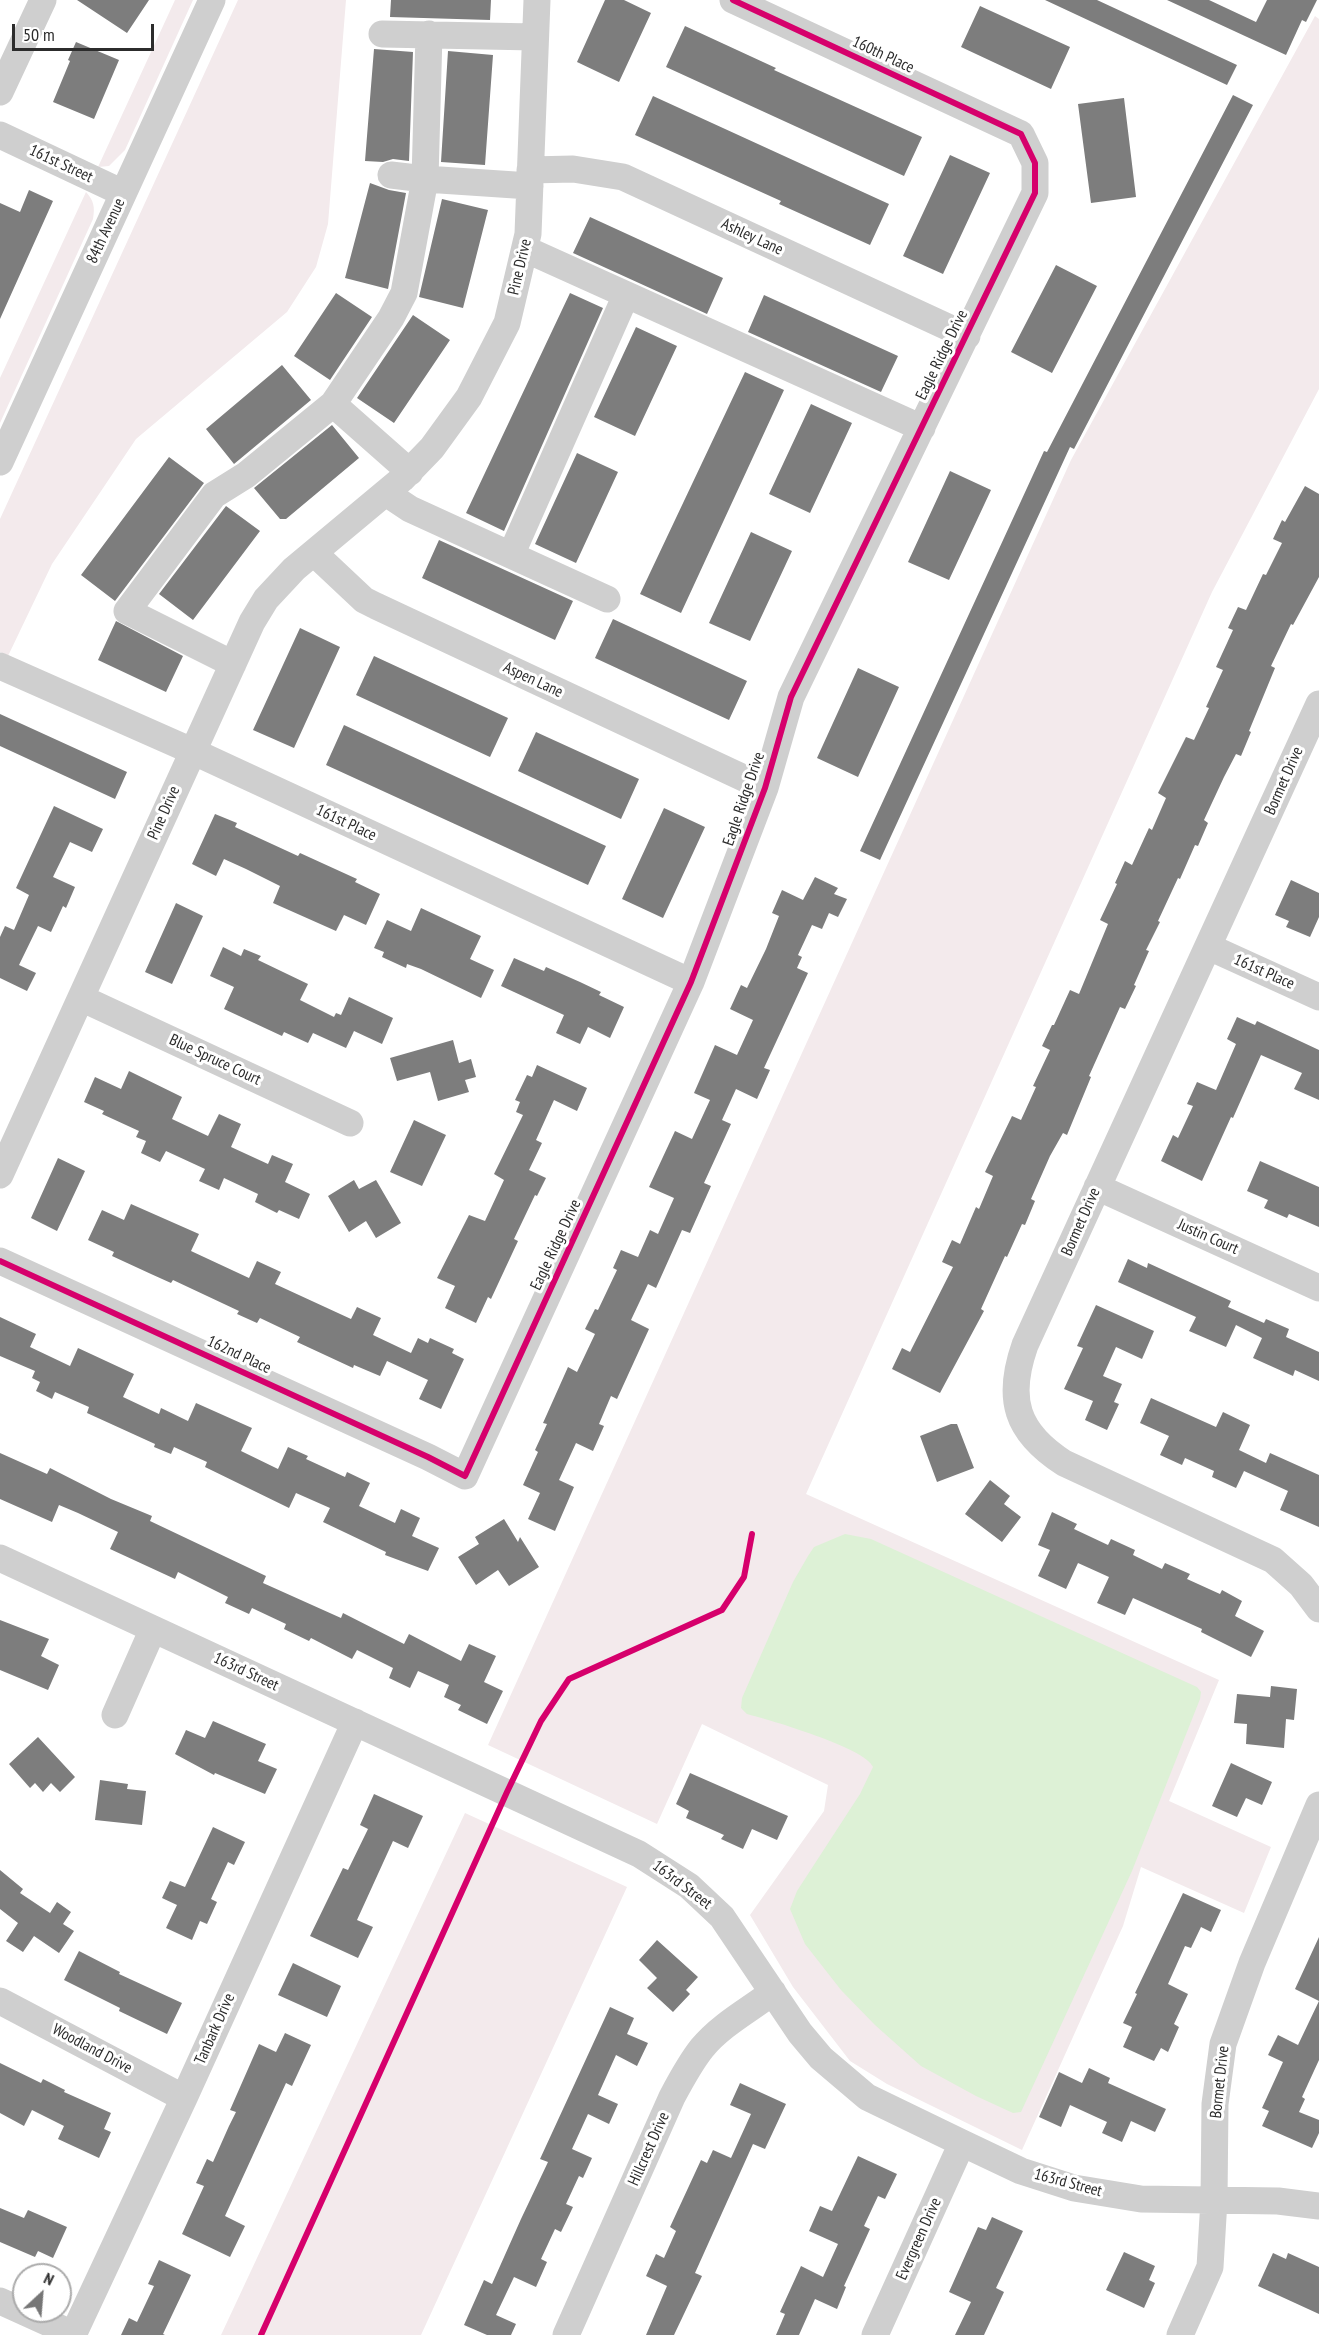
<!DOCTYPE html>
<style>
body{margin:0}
#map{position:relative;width:1319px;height:2335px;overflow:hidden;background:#fff;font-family:"PT Sans Narrow",sans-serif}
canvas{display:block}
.north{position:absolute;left:12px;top:2263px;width:60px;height:60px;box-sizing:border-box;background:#fff;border:2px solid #ababab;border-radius:50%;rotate:26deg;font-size:16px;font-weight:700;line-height:24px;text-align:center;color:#2c2c2c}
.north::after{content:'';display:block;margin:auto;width:21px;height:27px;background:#767676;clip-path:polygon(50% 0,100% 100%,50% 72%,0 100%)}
.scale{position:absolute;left:12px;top:24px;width:142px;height:27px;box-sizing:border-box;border:3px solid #2c2c2c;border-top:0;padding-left:8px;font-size:18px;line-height:21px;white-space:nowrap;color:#2c2c2c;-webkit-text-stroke:4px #fff;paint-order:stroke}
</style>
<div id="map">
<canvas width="1319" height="2335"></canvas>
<div class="north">N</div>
<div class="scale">50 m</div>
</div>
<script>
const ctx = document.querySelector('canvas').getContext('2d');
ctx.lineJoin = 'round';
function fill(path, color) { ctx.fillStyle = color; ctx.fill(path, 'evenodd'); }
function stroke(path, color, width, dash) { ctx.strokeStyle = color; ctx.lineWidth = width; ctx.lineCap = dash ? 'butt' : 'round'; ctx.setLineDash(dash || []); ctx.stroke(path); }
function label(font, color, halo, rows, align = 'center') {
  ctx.font = font + ' "PT Sans Narrow",sans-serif'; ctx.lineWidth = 6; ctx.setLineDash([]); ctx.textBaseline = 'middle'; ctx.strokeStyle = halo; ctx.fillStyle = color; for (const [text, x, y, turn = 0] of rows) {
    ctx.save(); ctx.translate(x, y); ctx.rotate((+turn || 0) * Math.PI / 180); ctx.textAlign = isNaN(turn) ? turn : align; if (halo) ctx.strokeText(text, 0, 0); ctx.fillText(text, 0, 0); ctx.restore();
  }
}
const green = new Path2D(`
 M175 0H193L125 150 109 166 98 167Z
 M238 0H346L328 224 316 267 287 312 136 439 52 564 8 656 0 652V519Z
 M1315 16 1319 19V389L1212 592 806 1494 1219 1680 1169 1801 1271 1847 1244 1913 1141 1867 1123 1926 1022 2150 887 2084 850 2061 793 1987 750 1915 824 1811 828 1785 702 1724 657 1824 488 1745 1071 460Z
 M86 192C94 201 95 207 93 219L0 423V378Z
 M465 1813 627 1887 421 2335H221Z`);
const water = new Path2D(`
 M845 1534 871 1539 1197 1687 1201 1692 1200 1699 1132 1871 1021 2112 1013 2113 976 2096 921 2066 875 2025 841 1990 805 1944 790 1909 797 1891 860 1794 873 1767C866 1748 770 1720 747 1714L741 1708 742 1698 793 1582 808 1556 814 1547Z`);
const building = new Path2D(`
 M77 0H149L127 33Z
 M391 0H491L490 20 390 17Z
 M605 0H624L651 13 619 82 577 62Z
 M1045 0H1097L1237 65 1227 85Z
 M1167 0H1209L1256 22 1267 0H1317L1306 22 1302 20 1286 55Z
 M980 6 1070 47 1051 89 961 47Z
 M685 26 776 68 774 70 922 137 904 176 666 67Z
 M76 42 119 60 94 119 53 102 70 61 68 60Z
 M374 49 413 52 409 161 393 159 383 162 365 161Z
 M448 51 493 55 485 165 441 162Z
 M1233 95 1253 105 1074 449 1070 447 880 860 860 851 1044 451 1047 452Z
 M653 96 889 204 870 245 779 204 781 201 635 135Z
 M1124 98 1136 197 1091 203 1078 104Z
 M950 155 990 173 943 274 903 256Z
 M370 183 389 190 406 193 388 289 345 278Z
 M29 190 53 201 0 319V203L20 212Z
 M442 199 488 210 463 308 419 297Z
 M590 217 723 278 707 314 573 253Z
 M1056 265 1097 286 1052 373 1011 352Z
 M336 293 372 317 330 380 294 356Z
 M570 293 603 308 504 531 466 513Z
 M764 295 898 356 881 392 748 332Z
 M413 315 450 340 394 423 357 398Z
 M636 327 677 346 635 436 594 417Z
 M282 365 311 400 234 464 206 429Z
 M745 372 784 390 681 613 640 594Z
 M811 404 852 423 810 513 769 494Z
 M332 425 359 458 286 519H280L254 488Z
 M577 453 618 472 576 563 535 544Z
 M169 457 204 483 115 601 81 575Z
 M950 471 991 490 949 580 908 562Z
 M1305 486 1319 494V577L1293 625 1291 624 1271 666 1275 668 1249 731 1251 732 1241 756 1236 754 1224 777 1204 820 1208 823 1198 846 1195 845 1180 879 1178 878 1158 921 1160 922 1146 950 1149 951 1134 985 1136 986 1125 1009 1120 1007 1089 1076 1091 1077 1067 1135 1063 1133 1050 1156 1031 1199 1035 1201 1025 1225 1022 1224 1007 1257 1005 1256 981 1309 984 1311 940 1393 892 1369 902 1348 910 1352 953 1267 942 1262 952 1240 960 1244 976 1207 979 1209 993 1176 985 1172 1012 1116 1021 1120 1036 1087 1033 1086 1050 1050 1042 1046 1052 1025H1054L1070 990 1079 994 1108 924 1100 920 1117 884 1115 883 1125 861 1132 865 1149 828 1152 830 1166 798 1158 793 1186 737 1194 740 1209 708 1206 707 1223 670 1216 667 1233 630 1228 628 1238 607 1246 610 1263 574 1266 575 1282 543 1273 539 1282 520 1285 522Z
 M226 506 260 531 193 620 159 594Z
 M751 532 792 551 750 641 709 623Z
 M439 540 573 601 555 640 422 578Z
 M613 619 747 681 729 720 595 658Z
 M116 621 183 656 166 692 98 660Z
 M300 628 340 647 294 748 253 730Z
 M374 656 508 718 490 757 356 695Z
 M858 668 899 687 858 777 817 758Z
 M0 714 127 772 115 799 0 746Z
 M344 725 606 846 588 885 326 765Z
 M536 732 639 779 621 819 518 771Z
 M54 806 103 829 92 852 70 842 53 877 75 887 66 908 63 906 51 932 38 926 19 965 36 973 27 991 0 978V937L5 926 14 930 29 895 16 888Z
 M664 808 705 827 663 918 622 899Z
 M215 814 237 823 235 827 298 856 300 853 357 879 355 882 380 894 366 925 344 915 336 931 273 903 280 886 246 869 224 859 216 876 192 864Z
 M815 877 838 888 834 894 847 899 838 917 829 913 822 929 812 925 798 955 802 957 797 968 808 973 764 1068 770 1070 757 1099 736 1089 722 1120 731 1124 704 1183 711 1186 690 1233 682 1230 656 1288 648 1284 631 1320 649 1329 617 1399 611 1396 599 1424 604 1426 593 1451 576 1443 559 1480 574 1487 555 1531 528 1519 540 1493 523 1485 538 1452 535 1450 547 1424 543 1423 568 1367 577 1372 595 1334 585 1329 595 1309 598 1310 617 1270 613 1268 621 1250 638 1257 650 1230 658 1234 674 1198 649 1187 675 1131 692 1139 710 1100 694 1093 715 1045 737 1055 753 1020 730 1009 741 985 747 988 766 949 779 916 772 913 782 890 803 900Z
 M1291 880 1319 893V917L1310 937 1286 927 1289 921 1275 915Z
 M176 903 203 916 172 984 145 972Z
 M421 908 481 936 470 959 494 970 481 998 421 969 407 964 406 968 382 957 384 952 374 948 387 920 411 931Z
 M223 947 241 956 244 949 261 956 258 960 308 984 300 1000 334 1017 336 1013 341 1015 349 997 393 1018 382 1044 354 1031 346 1048 313 1033 308 1043 284 1032 282 1036 224 1009 234 987 210 976Z
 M514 958 544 971 546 967 580 982 601 992 599 995 624 1007 610 1038 588 1027 580 1044 556 1033 564 1015 501 986Z
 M1237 1017 1255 1025 1257 1021 1319 1050V1100L1294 1089 1302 1073 1261 1055 1233 1118 1231 1117 1202 1181 1161 1161 1173 1135 1178 1138 1193 1106 1187 1104 1197 1082 1216 1090 1236 1044 1227 1039Z
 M453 1040 459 1063 471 1059 476 1077 465 1080 469 1092 438 1101 430 1072 397 1081 390 1058Z
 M537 1065 587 1088 577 1111 554 1100 536 1140 542 1143 529 1170 546 1178 537 1196 535 1195 514 1239 518 1241 491 1299 488 1297 476 1323 445 1308 455 1286 437 1278 469 1215 485 1221 504 1180 494 1174 523 1115 516 1112 520 1102 515 1100 527 1075 532 1077Z
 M129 1071 182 1097 172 1119 208 1136 219 1114 241 1124 231 1147 268 1164 272 1155 293 1164 285 1182 310 1194 299 1219 279 1210 277 1213 255 1202 258 1194 224 1178 219 1190 199 1181 205 1169 166 1151 160 1162 141 1153 146 1141 136 1137 139 1131 102 1114 104 1111 84 1102 95 1077 121 1089Z
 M414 1120 446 1135 422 1186 390 1172Z
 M58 1158 85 1171 57 1231 31 1218Z
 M1260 1161 1319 1187V1227L1289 1214 1287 1218 1264 1208 1268 1200 1247 1191Z
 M354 1180 359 1189 376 1180 401 1223 376 1238 366 1221 349 1232 328 1196Z
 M131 1204 199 1234 191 1251 249 1278 257 1261 281 1272 275 1284 351 1319 357 1307 381 1318 373 1335 411 1353 418 1338 428 1343 430 1338 454 1349 452 1353 464 1359 441 1409 419 1399 428 1380 387 1361 380 1376 354 1365 353 1368 297 1342 300 1337 260 1318 257 1323 237 1314 239 1311 173 1280 171 1283 151 1274 112 1256 114 1252 88 1240 102 1210 124 1220Z
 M1128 1259 1147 1268 1148 1263 1231 1301 1228 1307 1264 1323 1266 1319 1289 1329 1286 1337 1319 1352V1381L1295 1370 1293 1376 1253 1358 1262 1338 1236 1325 1226 1347 1189 1331 1196 1317 1118 1282Z
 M1096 1305 1154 1331 1142 1359 1116 1347 1103 1376 1122 1384 1114 1402 1119 1404 1107 1430 1085 1420 1093 1401 1064 1389 1083 1348 1077 1346Z
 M0 1317 36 1334 30 1347 70 1366 78 1348 134 1374 123 1397 159 1414 161 1408 188 1421 196 1403 252 1428 241 1451 278 1469 288 1447 308 1456 306 1459 345 1477 347 1472 370 1483 359 1506 395 1523 401 1509 420 1518 412 1536 439 1548 428 1571 385 1555 386 1552 323 1522 330 1508 296 1493 289 1508 205 1467 207 1462 174 1447 171 1454 154 1447 155 1444 87 1413 89 1407 55 1392 52 1399 36 1391 40 1382 32 1378 35 1371 0 1356Z
 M1151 1398 1216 1427 1223 1412 1250 1425 1239 1450 1266 1463 1270 1453 1319 1475V1527L1280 1510 1288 1491 1244 1471 1236 1488 1212 1477 1214 1471 1185 1458 1182 1465 1160 1455 1169 1436 1140 1423Z
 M951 1424H957L974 1468 937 1482 920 1436Z
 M0 1453 47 1474 50 1468 111 1499 152 1516 150 1521 266 1576 263 1583 341 1618 343 1613 404 1644 409 1634 461 1661 469 1644 496 1656 484 1682 503 1691 487 1724 458 1710 461 1705 444 1697 449 1685 418 1671 410 1688 389 1678 393 1668 357 1650 352 1659 311 1638 309 1641 284 1629 286 1624 252 1608 249 1614 225 1603 228 1597 178 1572 175 1579 110 1549 118 1532 78 1513 59 1505 52 1522 0 1499Z
 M990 1480 1010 1496 1004 1504 1021 1517 1002 1542 965 1514Z
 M1052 1512 1077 1524 1074 1529 1108 1545 1111 1539 1135 1550 1133 1555 1162 1569 1165 1563 1190 1574 1187 1579 1220 1594 1222 1590 1242 1601 1235 1616 1264 1631 1251 1657 1201 1632 1202 1629 1133 1598 1125 1615 1097 1603 1109 1577 1078 1563 1066 1589 1038 1576 1050 1550 1038 1545Z
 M504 1519 518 1542 520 1537 539 1567 509 1586 498 1570 476 1585 458 1557 479 1544 475 1537Z
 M0 1620 49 1639 41 1656 59 1665 48 1690 0 1670Z
 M1271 1686 1297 1689 1294 1720 1286 1719 1284 1748 1246 1744 1247 1724 1234 1723 1237 1694 1270 1697Z
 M213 1721 266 1744 258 1761 277 1769 265 1794 215 1773 214 1775 175 1754 186 1730 205 1738Z
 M38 1737 75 1777 60 1792 51 1783 43 1792 35 1783 30 1788 9 1764Z
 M1231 1763 1272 1782 1262 1805 1246 1798 1237 1817 1212 1806Z
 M690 1773 788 1816 777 1840 752 1829 743 1849 721 1839 724 1835 686 1818 689 1811 676 1804Z
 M100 1780 128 1784 127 1789 146 1791 142 1825 95 1820Z
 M374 1794 423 1816 408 1848 393 1841 357 1920 373 1927 358 1958 310 1936 343 1868 348 1870 368 1829 360 1825Z
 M213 1827 245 1842 234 1865 228 1862 211 1899 217 1902 207 1924 200 1921 192 1940 166 1928 177 1905 162 1898 170 1881 185 1887Z
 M0 1870 23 1889 20 1893 50 1913 57 1902 71 1912 63 1924 74 1931 59 1953 34 1936 23 1952 6 1941 18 1923 0 1909Z
 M1183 1893 1221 1910 1211 1932 1201 1927 1191 1948 1185 1946 1168 1984 1188 1994 1174 2024 1179 2027 1168 2052 1161 2048 1154 2061 1123 2047 1132 2027 1123 2023 1137 1994 1135 1993Z
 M1319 1937V2001L1295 1989Z
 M657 1940 698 1977 686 1990 690 1994 673 2012 647 1988 657 1978 639 1960Z
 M79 1951 120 1972 119 1974 182 2003 167 2034 119 2011 120 2008 64 1980Z
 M293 1963 341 1986 327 2017 278 1995Z
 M1319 2001V2060L1302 2097 1305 2099 1299 2112 1319 2120V2133L1312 2148 1262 2126 1269 2111 1262 2108 1283 2062 1268 2055 1278 2035 1298 2045Z
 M610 2007 634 2018 627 2034 648 2043 637 2066 616 2055 598 2095 618 2104 609 2124 588 2114 572 2149 592 2158 583 2178 579 2176 566 2204 573 2207 561 2232 555 2229 541 2259 547 2262 536 2287 514 2277 496 2315 516 2324 511 2335H487L464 2325 484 2280 492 2284 521 2219 548 2162 540 2159Z
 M285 2033 311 2045 292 2086 286 2083 225 2216 245 2226 230 2257 182 2234 204 2186 196 2183 207 2159 213 2162 229 2126 236 2112 230 2110 259 2044 276 2052Z
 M0 2063 41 2083 43 2079 65 2090 64 2092 111 2113 104 2129 111 2132 99 2158 58 2139 64 2126 32 2110 24 2126 0 2113Z
 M1089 2068 1110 2078 1108 2083 1166 2109 1155 2132 1131 2121 1122 2142 1102 2133 1107 2122 1070 2105 1061 2127 1039 2117 1059 2072 1082 2083Z
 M740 2083 786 2104 765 2149 753 2144 695 2273 702 2276 674 2335H646L667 2286 646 2276 656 2254 664 2258 676 2231 670 2227 701 2160 707 2163 713 2150 731 2158 751 2114 730 2105Z
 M858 2156 897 2174 885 2199 878 2196 864 2226 870 2229 844 2286 846 2287 837 2309 815 2299 799 2335H776L785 2314 780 2312 801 2266 823 2277 838 2244 809 2231 820 2206 832 2211Z
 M0 2208 24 2218 28 2210 67 2227 53 2258 38 2251 35 2257 0 2242Z
 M992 2217 1023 2231 996 2288 1004 2292 984 2335H955L971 2302 949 2292 978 2227 986 2230Z
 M1124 2252 1155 2266 1149 2280 1155 2283 1144 2308 1106 2290Z
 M1273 2253 1286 2259 1288 2253 1319 2267V2314L1258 2286Z
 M159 2260 191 2275 163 2334 165 2335H121L129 2318 137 2322 154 2286 148 2284Z`);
const minor = new Path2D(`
 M382 34 535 37
 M0 92 43 0
 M0 135 123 193
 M530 170 573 169 623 177 967 336
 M391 175 425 179 530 186
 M525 249 922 428
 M333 404 410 472
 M0 462 212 0
 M386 493 410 509 607 599
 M314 553 364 600 376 606 765 788
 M511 555 626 295
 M233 664 127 611 214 495 246 475 333 404 391 318 404 293 425 179 429 34
 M0 666 192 751 691 982
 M1319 704 1025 1345C1006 1399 1016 1432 1064 1463L1273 1560 1301 1585 1319 1609
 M1209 947 1319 997
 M81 998 350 1123
 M0 1175 252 622 266 599 294 569 402 479 432 448 469 397 507 323 528 234 537 0
 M1097 1187 1319 1288
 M0 1261 428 1457 465 1476 691 982 765 788 791 697 1035 193V163L1021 134 733 0
 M0 1558 639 1854 689 1886 722 1917 800 2033 821 2058 867 2097 962 2143 1021 2171 1074 2188 1141 2199 1278 2201 1319 2206
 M115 1715 153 1629
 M0 2001 184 2098
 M0 2301 73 2334
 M73 2335 184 2098 355 1722
 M566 2335 672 2097C681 2080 690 2063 702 2048 721 2025 749 2010 773 1992
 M875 2335 962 2143
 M1180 2335 1210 2267 1214 2200 1215 2104 1223 2044 1252 1963 1319 1805`);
const cycleway = new Path2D(`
 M0 1261 428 1457 465 1476 691 982 765 788 791 697 1035 193V163L1021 134 733 0
 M261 2335 507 1792 541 1721 569 1679 722 1610 744 1577 752 1534`);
const streetNames = [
 ["160th Place",883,55,25],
 ["161st Street",61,164,25],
 ["84th Avenue",106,231,-65],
 ["Ashley Lane",752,237,25],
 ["Pine Drive",520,267,-77],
 ["Eagle Ridge Drive",942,355,-64],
 ["Aspen Lane",533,680,25],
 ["Bormet Drive",1284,781,-66],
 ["Eagle Ridge Drive",744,799,-71],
 ["Pine Drive",164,813,-66],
 ["161st Place",346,823,25],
 ["161st Place",1264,972,24],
 ["Blue Spruce Court",215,1060,25],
 ["Bormet Drive",1081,1222,-66],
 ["Justin Court",1208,1237,24],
 ["Eagle Ridge Drive",556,1245,-65],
 ["162nd Place",239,1355,25],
 ["163rd Street",246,1672,25],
 ["163rd Street",682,1885,37],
 ["Tanbark Drive",215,2029,-66],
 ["Woodland Drive",92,2049,28],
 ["Bormet Drive",1220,2082,-84],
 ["Hillcrest Drive",649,2149,-66],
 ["163rd Street",1068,2183,15],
 ["Evergreen Drive",919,2239,-66]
];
fill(green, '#f3eaec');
fill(water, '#ddf1d6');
fill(building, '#7d7d7d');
stroke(minor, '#cfcfcf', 27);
stroke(cycleway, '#d6006c', 6);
label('16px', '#2c2c2c', '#fff', streetNames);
</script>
